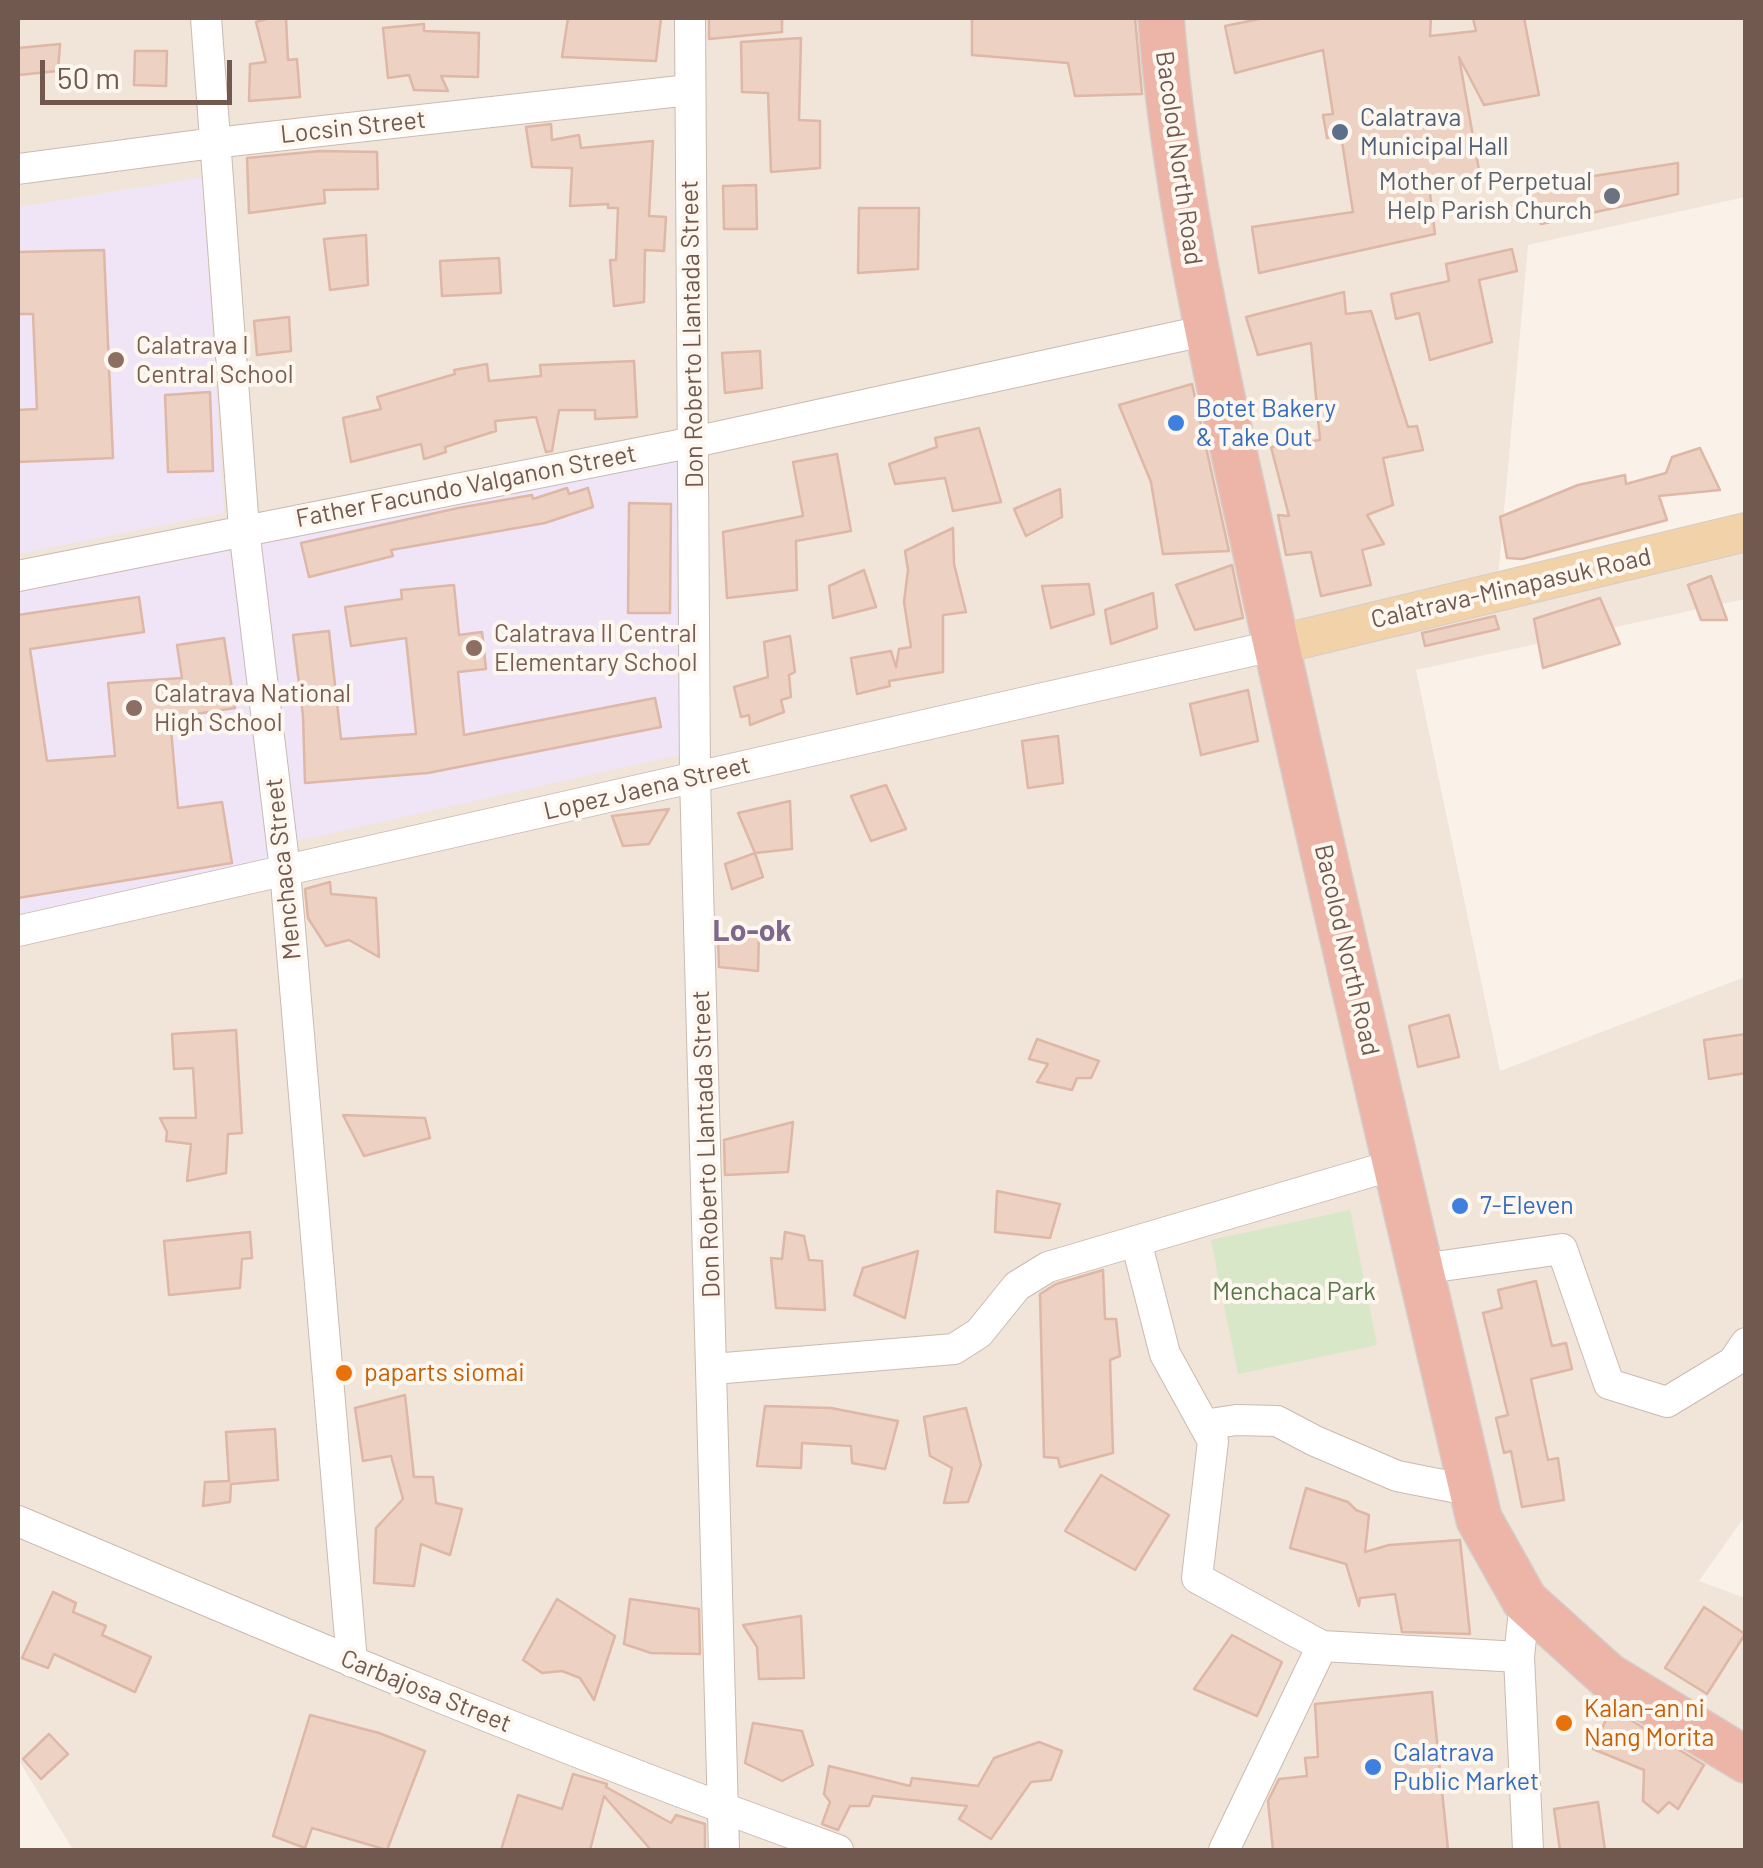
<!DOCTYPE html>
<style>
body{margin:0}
#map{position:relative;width:1763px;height:1868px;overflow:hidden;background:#faf2e9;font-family:Barlow,sans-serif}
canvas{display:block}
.frame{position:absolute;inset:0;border:20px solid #72594f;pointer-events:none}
.scale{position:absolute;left:40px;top:60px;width:192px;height:45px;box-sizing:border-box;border:5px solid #72594f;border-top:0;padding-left:12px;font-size:30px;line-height:35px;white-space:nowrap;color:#72594f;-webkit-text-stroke:8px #fdf7ef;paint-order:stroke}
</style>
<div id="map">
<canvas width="1763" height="1868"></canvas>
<div class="frame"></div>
<div class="scale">50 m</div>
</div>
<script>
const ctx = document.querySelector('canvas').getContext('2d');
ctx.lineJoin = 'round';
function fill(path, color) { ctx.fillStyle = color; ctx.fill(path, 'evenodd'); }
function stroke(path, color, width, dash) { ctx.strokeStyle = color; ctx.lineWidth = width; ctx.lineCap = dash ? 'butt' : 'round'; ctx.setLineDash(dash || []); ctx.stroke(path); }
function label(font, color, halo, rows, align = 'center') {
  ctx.font = font + ' Barlow,sans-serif'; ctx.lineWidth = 8; ctx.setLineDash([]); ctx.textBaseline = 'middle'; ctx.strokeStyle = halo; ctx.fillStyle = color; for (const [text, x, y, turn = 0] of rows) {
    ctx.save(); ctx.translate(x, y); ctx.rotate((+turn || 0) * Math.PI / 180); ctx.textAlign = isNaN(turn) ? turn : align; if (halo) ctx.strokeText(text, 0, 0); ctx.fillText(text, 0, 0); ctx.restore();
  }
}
const residential = new Path2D(`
 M18 18H1745V197L1528 245 1498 578 1745 529V599L1416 670 1500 1071 1745 977V1516L1699 1581 1745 1598V1850H73L18 1759Z`);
const education = new Path2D(`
 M203 177 224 513 18 554V207Z
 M680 450 683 754 292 842 252 542Z
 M232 544 265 829 285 870 18 924V588Z`);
const green = new Path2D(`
 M1350 1210 1377 1345 1238 1374 1211 1240Z`);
const building = new Path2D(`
 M270 18H286L288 60 297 59 300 97 249 101 250 64 266 62 256 22Z
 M568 18H661L656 61 562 57Z
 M709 18H782V32L709 39Z
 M972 18H1135L1142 94 1075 96 1068 63 972 55Z
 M1264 18H1431L1430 36 1476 31 1473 18H1524L1539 95 1484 105 1459 57 1480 176 1429 185 1435 234 1259 273 1252 227 1353 212 1341 135 1327 138 1323 115 1333 114 1323 50 1235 73 1225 26Z
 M424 24V31L479 33 478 77 441 76 448 91 414 90 409 75 388 78 383 28Z
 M801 38 799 120 820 121V168L771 172 768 93 742 92 741 42Z
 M60 44 58 71 18 75V48Z
 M135 51H167L166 86 134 85Z
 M551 124 552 140 579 135 581 148 653 141 649 216 666 217 664 251 645 250 644 302 614 306 610 260H616L618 208H608V204L570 206 572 168 532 167 526 127Z
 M320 151 377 152 378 189 324 190 325 203 249 213 247 158Z
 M1678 163V194L1541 224 1523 187Z
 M756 185 757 229H724L723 186Z
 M859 208H919L918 269 858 273Z
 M366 235 368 285 330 290 324 239Z
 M1512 249 1517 271 1479 280 1492 342 1430 360 1419 313 1396 319 1391 294 1449 281 1446 264Z
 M104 250 113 458 18 462V410L37 409 33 314H18V252Z
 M499 258 501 293 442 296 440 261Z
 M1344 292 1346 314 1371 311 1408 427 1417 426 1423 450 1383 458 1393 505 1367 515 1384 544 1362 550 1371 585 1321 596 1311 552 1286 555 1278 515 1289 516 1271 447 1320 440 1311 343 1258 355 1246 317Z
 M289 317 291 351 257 355 254 321Z
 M760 351 762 388 725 393 722 353Z
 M634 361 637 417 595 419V410H559L552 451 546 452 536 417 495 421 496 431 445 447 446 452 424 459 421 444 351 462 343 418 381 409 377 397 455 374 454 370 487 364 489 381 541 376 540 365Z
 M1192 384 1229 551 1163 554 1151 482 1119 405Z
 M210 392 213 471 168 472 165 395Z
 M979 428 1001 502 953 511 945 478 895 484 889 464 937 447 935 438Z
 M1700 448 1720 490 1659 496 1667 520 1522 559 1507 558 1500 517 1578 485 1625 475 1626 484 1666 473 1672 457Z
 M837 454 851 531 796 541 797 590 727 598 723 532 803 516 793 462Z
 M567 488 569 494 588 488 593 507 545 523 391 550 393 556 309 577 301 543 458 508 532 495 533 499Z
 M1060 489 1062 517 1026 536 1014 509Z
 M629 503 671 504 670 613H628Z
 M953 528 954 564 966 612 943 615V672L889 681 890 686 857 694 851 658 891 651 896 667 899 649 911 647 904 602 908 570 905 551Z
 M1232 565 1243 618 1195 630 1176 585Z
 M864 570 876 607 833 618 829 586Z
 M1711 576 1727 620H1701L1688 585Z
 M1089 584 1094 614 1051 628 1042 586Z
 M454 585 459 635 482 632 486 669 458 672 464 735 655 698 661 727 428 773 305 783 303 716 293 635 329 631 341 739 416 734 406 638 351 646 345 607 402 599 401 590Z
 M1153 593 1157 628 1111 644 1105 610Z
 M139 597 144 632 30 649 47 761 115 756 108 683 182 678 177 645 224 638 235 708 170 718 178 808 222 802 232 863 18 898V615Z
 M1600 598 1620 644 1543 668 1534 619Z
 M1495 616 1499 629 1425 646 1422 633Z
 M790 636 795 672 789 675 791 697 781 700 784 712 750 725 749 715 741 717 734 687 768 677 764 642Z
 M1248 690 1258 741 1201 755 1190 704Z
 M1058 736 1063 783 1028 788 1022 741Z
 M886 785 906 829 871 841 851 796Z
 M790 801 792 849 755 853 738 813Z
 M669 809 649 844 623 846 612 816Z
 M755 853 763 877 732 889 725 864Z
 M330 882 331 894 376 898 379 957 349 940 326 946 308 918 305 889Z
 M759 934 758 971 719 967 718 940Z
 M1449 1015 1459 1057 1418 1067 1409 1026Z
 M236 1030 242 1133 228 1134 226 1173 187 1181 191 1144 166 1141 167 1132 160 1118H196L193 1068 174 1069 172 1034Z
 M1746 1034V1073L1709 1079 1704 1040Z
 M1037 1039 1099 1061 1091 1078H1077L1072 1090 1037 1082 1048 1064 1029 1059Z
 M343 1115 425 1118 430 1138 364 1156Z
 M793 1122 788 1172 725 1175 724 1140Z
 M997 1191 1060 1204 1050 1238 995 1232Z
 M250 1232 252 1258 242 1259 240 1288 169 1295 164 1241Z
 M785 1232 804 1236 809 1260 822 1261 825 1310 776 1308 771 1258 782 1259Z
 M918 1251 905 1318 854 1295 863 1268Z
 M1103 1270 1105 1319H1116L1120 1356 1110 1360 1113 1453 1060 1467 1058 1458 1044 1457 1040 1294 1056 1284Z
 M1536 1281 1552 1346 1566 1343 1572 1369 1531 1379 1548 1460 1558 1458 1564 1500 1522 1507 1511 1451 1504 1453 1496 1418 1508 1415 1483 1313 1502 1308 1498 1290Z
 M405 1395 414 1477H433L436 1503 462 1509 450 1555 421 1544 414 1586 374 1583 376 1528 403 1499 391 1456 363 1461 355 1408Z
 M765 1406 831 1408 898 1421 885 1469 852 1463 851 1446 802 1443 801 1468 757 1466Z
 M966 1408 981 1465 968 1502 944 1503 952 1468 930 1456 924 1417Z
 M275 1429 278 1480 231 1484 230 1502 203 1506 205 1482 229 1481 226 1432Z
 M1101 1475 1169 1515 1135 1570 1065 1531Z
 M1306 1488 1348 1502 1356 1510 1369 1515 1365 1552 1389 1545 1460 1540 1470 1634 1402 1632 1395 1594 1360 1598 1359 1606 1346 1564 1290 1548Z
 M53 1592 76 1603 73 1612 106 1626 102 1635 151 1657 135 1692 54 1654 48 1668 22 1658Z
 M557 1599 615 1636 594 1700 580 1678 562 1671 542 1673 523 1660Z
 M630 1599 699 1609 700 1654 651 1653 624 1644Z
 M1704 1607 1745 1634 1707 1694 1665 1668Z
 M801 1616 804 1678 759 1679 757 1647 743 1625Z
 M1232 1635 1282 1662 1257 1716 1194 1689Z
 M1432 1692 1448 1850H1273L1268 1801 1279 1779 1307 1776 1305 1758 1318 1757 1315 1704Z
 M1611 1708 1704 1765 1678 1809 1669 1802 1658 1813 1643 1801 1644 1770 1593 1749Z
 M310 1715 379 1733 425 1751 387 1850 312 1828 305 1848 273 1836Z
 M753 1723 802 1731 813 1765 782 1781 745 1763Z
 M49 1734 68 1754 41 1779 23 1759Z
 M1039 1742 1062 1751 1051 1780 1031 1782 991 1839 959 1819 967 1806 873 1796 869 1806H850L838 1830 822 1824 830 1802 824 1794 829 1766 910 1786 912 1778 978 1786 994 1758Z
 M573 1774 607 1784 606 1787 671 1823 676 1815 705 1824V1850H651L604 1796 590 1850H501L518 1795 562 1809Z
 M1598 1802 1605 1850H1560L1554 1809Z`);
const minor = new Path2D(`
 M206 18 244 529 285 870 352 1662
 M690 18 695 777 724 1850
 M18 169 214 143 689 90
 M18 576 694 442 1208 330
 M18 931 1277 645
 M1136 1241 1165 1354 1213 1441 1197 1578 1322 1646
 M1421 1269 1562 1249 1609 1384 1667 1402 1733 1362 1746 1343
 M713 1369 954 1349 979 1333 1017 1286 1048 1267 1397 1164
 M1204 1425 1236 1420 1277 1421 1315 1441 1397 1476 1473 1491
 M18 1521C289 1636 561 1751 838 1850
 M1519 1657 1528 1850
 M1224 1850 1322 1646 1519 1657 1525 1601`);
const major = new Path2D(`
 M1277 645 1746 532`);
const highway = new Path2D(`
 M1161 18C1176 213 1224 403 1265 594 1333 903 1407 1211 1479 1519L1525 1601 1608 1676 1746 1760`);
const markers = [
 [1340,132,10,"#5c6f8a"],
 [1612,196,10,"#6b7280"],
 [116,360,10,"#8d6e63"],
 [1176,423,10,"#3f7fe0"],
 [474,648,10,"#8d6e63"],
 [134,708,10,"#8d6e63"],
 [1460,1206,10,"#3f7fe0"],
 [344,1373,10,"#e8710a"],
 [1564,1723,10,"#e8710a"],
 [1373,1767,10,"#3f7fe0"]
];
const serviceNames = [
 ["Calatrava",1360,118],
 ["Municipal Hall",1360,147]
];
const streetNames = [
 ["Locsin Street",353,127,-6],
 ["Bacolod North Road",1179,158,82],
 ["Don Roberto Llantada Street",692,334,-91],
 ["Father Facundo Valganon Street",466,486,-11],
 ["Calatrava-Minapasuk Road",1511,588,-13],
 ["Lopez Jaena Street",647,788,-13],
 ["Menchaca Street",283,869,-96],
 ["Bacolod North Road",1347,950,77],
 ["Don Roberto Llantada Street",706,1144,-92],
 ["Carbajosa Street",426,1691,22]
];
const worshipNames = [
 ["Mother of Perpetual",1592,182],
 ["Help Parish Church",1592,211]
];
const educationNames = [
 ["Calatrava I",136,346],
 ["Central School",136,375],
 ["Calatrava II Central",494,634],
 ["Elementary School",494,663],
 ["Calatrava National",154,694],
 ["High School",154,723]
];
const shopNames = [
 ["Botet Bakery",1196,409],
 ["& Take Out",1196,438],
 ["7-Eleven",1480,1206],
 ["Calatrava",1393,1753],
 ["Public Market",1393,1782]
];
const parkNames = [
 ["Menchaca Park",1294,1292]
];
const foodNames = [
 ["paparts siomai",364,1373],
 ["Kalan-an ni",1584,1709],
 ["Nang Morita",1584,1738]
];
const quarterNames = [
 ["Lo-ok",752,931]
];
fill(residential, '#f1e4d8');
fill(education, '#efe5f7');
fill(green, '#d7e7c8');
fill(building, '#edd1c3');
stroke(building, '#deb7a6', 2.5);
stroke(minor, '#cbbab0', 32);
stroke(major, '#d5cdca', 40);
stroke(highway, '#d5cdca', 48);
stroke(minor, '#fff', 30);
stroke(major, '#f1d2a9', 38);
stroke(highway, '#edb5a7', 45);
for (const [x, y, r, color] of markers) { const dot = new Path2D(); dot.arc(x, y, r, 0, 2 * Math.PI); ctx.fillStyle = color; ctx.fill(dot); stroke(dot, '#fdf7ef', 4); }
label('25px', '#4e5e75', '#fdf7ef', serviceNames, 'left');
label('25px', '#72594f', '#fdf7ef', streetNames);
label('25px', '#5b616d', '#fdf7ef', worshipNames, 'right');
label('25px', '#785e54', '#fdf7ef', educationNames, 'left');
label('25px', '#366cbe', '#fdf7ef', shopNames, 'left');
label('25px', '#597748', '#fdf7ef', parkNames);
label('25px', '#c56008', '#fdf7ef', foodNames, 'left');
label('bold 30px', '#7e678d', '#fdf7ef', quarterNames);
</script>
